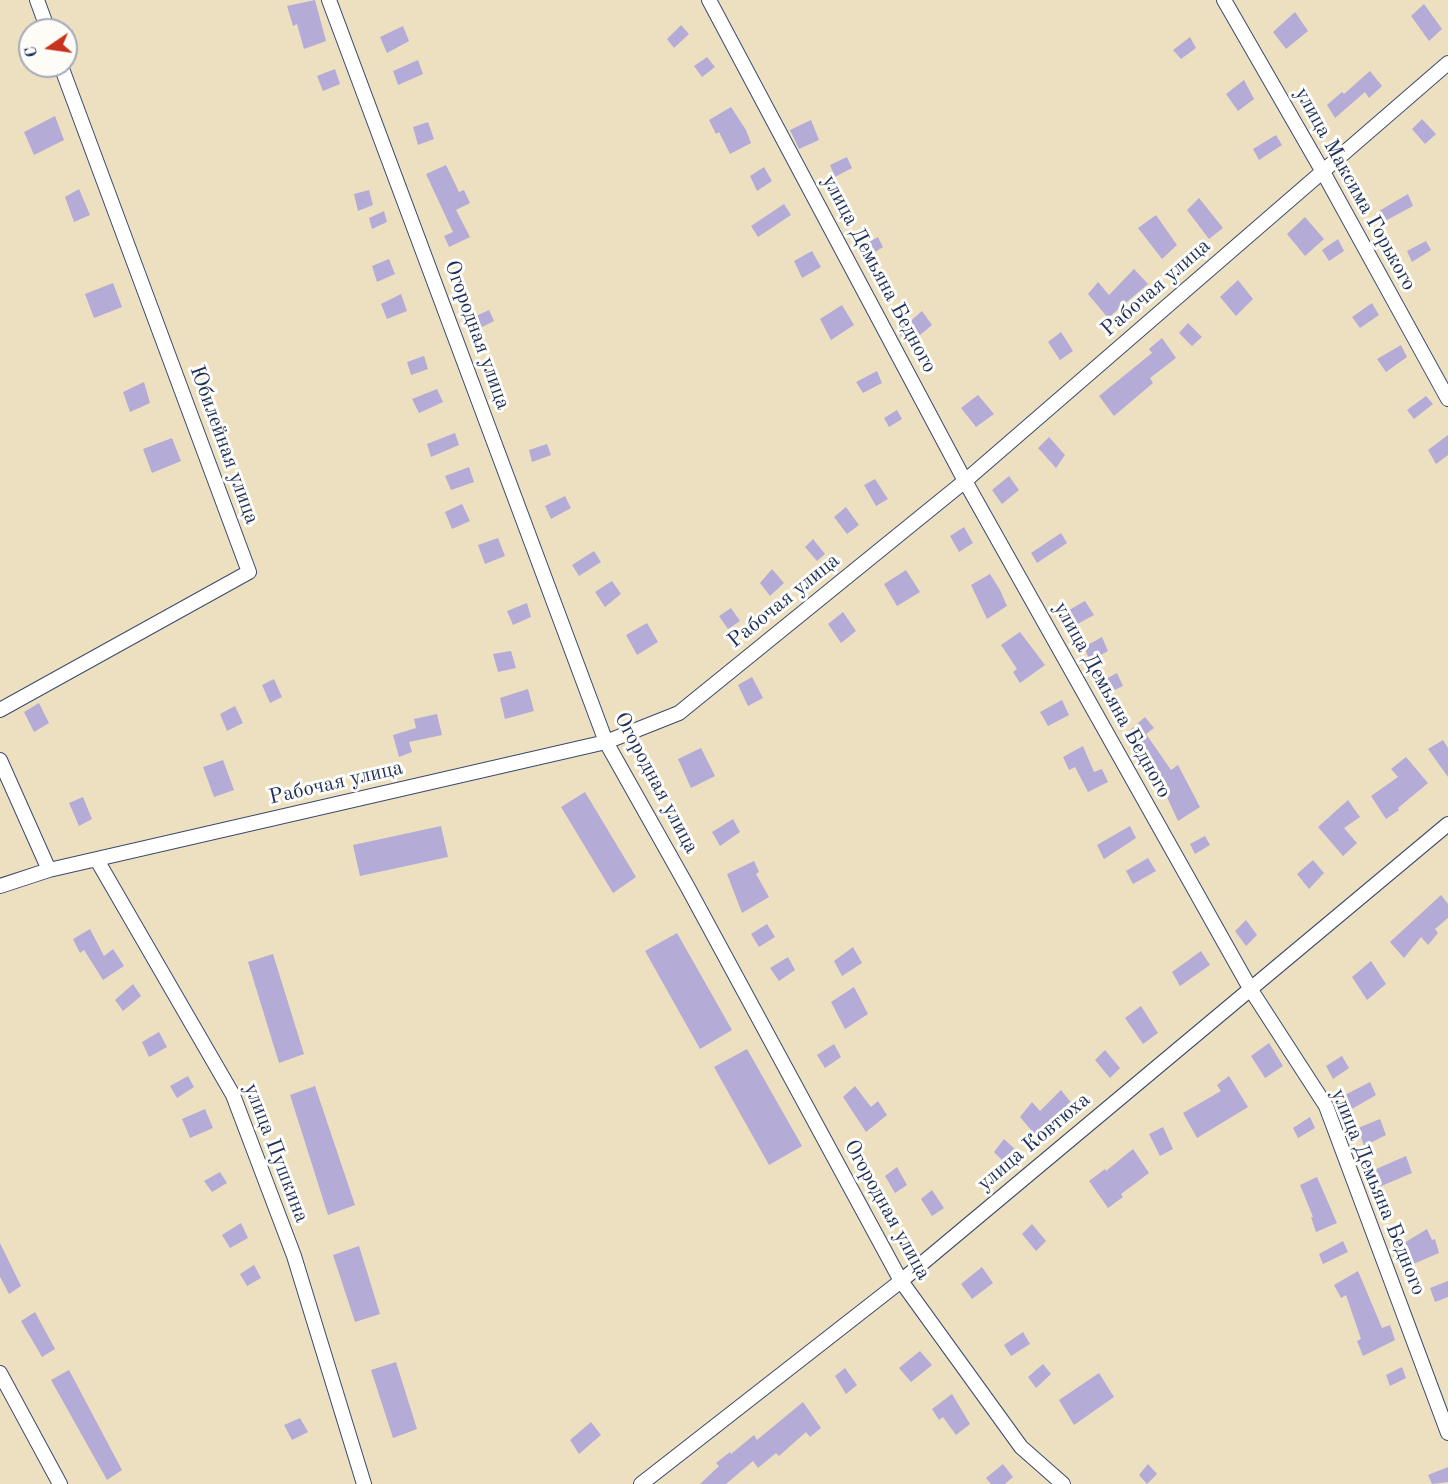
<!DOCTYPE html>
<meta charset="utf-8">
<style>
body{margin:0}
#map{position:relative;width:1448px;height:1484px;overflow:hidden;background:#ede0c0;font-family:"Old Standard TT",serif}
canvas{display:block}
.north{position:absolute;left:18px;top:18px;width:60px;height:60px;box-sizing:border-box;background:#fdfcf7;border:2px solid #a3aaba;border-radius:50%;rotate:257deg;font-size:16px;font-weight:700;line-height:24px;text-align:center;color:#1b2f5e}
.north::after{content:'';display:block;margin:auto;width:21px;height:27px;background:#c8321e;clip-path:polygon(50% 0,100% 100%,50% 72%,0 100%)}
</style>
<div id="map">
<canvas width="1448" height="1484"></canvas>
<div class="north">С</div>
</div>
<script>
const ctx = document.querySelector('canvas').getContext('2d');
ctx.lineJoin = 'round';
function fill(path, color) { ctx.fillStyle = color; ctx.fill(path, 'evenodd'); }
function stroke(path, color, width, dash) { ctx.strokeStyle = color; ctx.lineWidth = width; ctx.lineCap = dash ? 'butt' : 'round'; ctx.setLineDash(dash || []); ctx.stroke(path); }
function label(font, color, halo, rows, align = 'center') {
  ctx.font = font + ' "Old Standard TT",serif'; ctx.lineWidth = 6; ctx.setLineDash([]); ctx.textBaseline = 'middle'; ctx.strokeStyle = halo; ctx.fillStyle = color; for (const [text, x, y, turn = 0] of rows) {
    ctx.save(); ctx.translate(x, y); ctx.rotate((+turn || 0) * Math.PI / 180); ctx.textAlign = isNaN(turn) ? turn : align; if (halo) ctx.strokeText(text, 0, 0); ctx.fillText(text, 0, 0); ctx.restore();
  }
}
const building = new Path2D(`
 M315 0 326 41 304 49 297 24 293 26 287 6Z
 M1424 4 1442 29 1429 41 1411 16Z
 M1295 12 1308 31 1286 49 1273 32Z
 M681 25 689 34 674 48 667 39Z
 M403 26 409 41 387 53 380 37Z
 M1190 37 1196 48 1181 59 1173 50Z
 M707 57 715 67 702 77 694 66Z
 M418 60 423 74 398 85 393 71Z
 M335 69 340 84 323 91 317 76Z
 M1370 71 1382 86 1369 98 1365 92 1335 118 1327 105 1342 92 1344 94Z
 M1244 80 1254 99 1238 111 1226 94Z
 M731 107 746 130 751 143 730 154 719 132 716 134 709 120Z
 M55 116 64 140 34 155 24 132Z
 M1422 119 1436 134 1425 144 1412 129Z
 M811 120 819 140 799 149 790 130Z
 M428 122 434 139 418 145 413 127Z
 M1276 135 1282 145 1259 160 1253 149Z
 M847 157 852 168 835 177 830 165Z
 M446 165 459 192 464 190 470 203 456 210 470 237 449 247 444 236 453 232 426 174Z
 M764 167 772 181 757 191 750 176Z
 M79 189 90 215 74 222 65 197Z
 M369 190 373 205 358 211 354 194Z
 M1408 194 1413 206 1385 221 1379 211Z
 M1199 198 1223 228 1209 239 1187 210Z
 M784 204 791 215 758 237 751 226Z
 M384 211 387 222 372 229 369 218Z
 M1156 215 1177 245 1162 259 1138 228Z
 M1305 217 1324 239 1305 256 1287 234Z
 M878 237 883 247 866 258 860 247Z
 M1338 239 1344 251 1329 261 1322 250Z
 M1426 241 1431 250 1412 262 1407 251Z
 M812 251 821 267 802 278 794 261Z
 M389 259 395 274 377 282 372 266Z
 M1134 269 1148 284 1108 318 1088 294 1098 282 1109 295Z
 M1238 280 1253 299 1236 316 1220 297Z
 M113 283 122 307 94 318 85 294Z
 M401 294 407 311 387 319 381 304Z
 M1372 303 1379 315 1360 328 1352 317Z
 M842 305 854 325 831 340 820 319Z
 M489 310 494 321 480 328 474 317Z
 M922 311 932 325 908 345 898 332Z
 M1188 323 1202 337 1192 346 1179 333Z
 M1061 332 1073 351 1060 360 1048 342Z
 M1162 338 1176 358 1150 378 1153 383 1114 416 1099 396 1152 353 1149 349Z
 M1401 345 1407 357 1386 372 1377 359Z
 M424 356 428 369 411 375 407 362Z
 M877 371 882 383 863 393 856 382Z
 M144 382 150 403 130 412 123 392Z
 M437 389 443 402 419 413 412 399Z
 M978 395 994 414 976 427 961 408Z
 M1426 396 1433 404 1414 419 1407 410Z
 M897 410 902 419 889 427 884 418Z
 M455 433 459 445 431 457 427 444Z
 M1448 435V455L1436 464 1428 450Z
 M1049 437 1065 455 1056 468 1038 448Z
 M172 438 181 461 152 473 143 449Z
 M547 444 551 455 532 462 529 450Z
 M469 467 474 482 451 490 445 476Z
 M1009 476 1019 490 1002 504 992 490Z
 M875 479 888 499 876 506 864 485Z
 M565 496 571 508 551 519 545 506Z
 M462 504 470 521 452 529 445 512Z
 M846 507 859 525 847 534 834 517Z
 M964 527 973 543 959 552 950 536Z
 M1061 533 1067 543 1037 563 1031 553Z
 M498 538 505 556 485 564 478 545Z
 M813 539 825 554 817 561 805 547Z
 M594 551 601 562 579 576 572 565Z
 M772 569 784 583 770 596 760 583Z
 M906 570 920 592 897 606 884 584Z
 M990 574 1000 590 1007 606 987 619 971 585Z
 M612 581 621 594 605 607 595 592Z
 M1085 601 1094 615 1070 628 1062 614Z
 M527 603 531 617 513 625 507 611Z
 M731 608 740 621 728 629 719 616Z
 M843 612 856 631 841 643 828 624Z
 M647 623 658 642 637 655 626 635Z
 M1020 632 1045 665 1020 683 1013 672 1017 669 1001 645Z
 M1102 637 1108 651 1090 661 1084 647Z
 M511 651 516 668 498 672 493 654Z
 M1117 673 1123 686 1108 693 1102 681Z
 M752 677 763 698 748 706 738 685Z
 M274 679 282 697 270 703 262 685Z
 M528 689 534 711 505 719 500 698Z
 M1062 700 1069 715 1048 726 1040 712Z
 M39 703 49 723 34 732 24 712Z
 M235 706 243 723 227 731 220 714Z
 M437 714 442 735 409 742 412 752 399 757 393 735 416 728 414 719Z
 M1145 717 1154 728 1146 734 1171 770 1178 765 1200 807 1178 821 1166 795 1163 797 1140 760 1147 754 1128 732Z
 M1443 740 1448 748V777L1428 749Z
 M1083 746 1094 772 1102 769 1108 782 1088 792 1075 767 1069 770 1063 757Z
 M701 748 715 776 691 788 678 759Z
 M1406 757 1428 783 1398 808 1399 810 1386 819 1371 796 1398 777 1391 769Z
 M223 760 234 790 214 797 203 767Z
 M585 792 636 877 613 893 561 807Z
 M83 797 92 819 79 826 69 803Z
 M1348 800 1360 817 1344 828 1357 843 1343 856 1318 827Z
 M733 819 740 832 720 846 712 832Z
 M441 826 448 857 360 876 353 845Z
 M1130 826 1136 838 1104 859 1097 845Z
 M1205 836 1210 845 1195 854 1190 844Z
 M1148 858 1156 871 1133 884 1126 871Z
 M1313 860 1324 873 1309 889 1297 874Z
 M754 861 759 872 756 874 769 897 742 913 727 874Z
 M1441 895 1448 904V918L1435 929 1438 933 1428 945 1421 937 1404 958 1390 942Z
 M1246 920 1257 935 1246 946 1235 931Z
 M767 924 775 937 759 947 751 934Z
 M90 929 104 956 113 949 124 966 103 980 84 950 80 953 73 939Z
 M677 933 732 1030 700 1049 645 951Z
 M853 947 862 963 842 976 834 961Z
 M1201 951 1210 965 1180 986 1172 972Z
 M273 954 304 1054 279 1063 248 962Z
 M788 957 795 970 779 981 770 968Z
 M1371 961 1386 984 1367 1000 1352 977Z
 M133 984 141 996 123 1011 115 1000Z
 M854 987 868 1014 845 1029 831 1002Z
 M1141 1006 1158 1033 1143 1044 1125 1018Z
 M159 1032 167 1047 149 1057 142 1042Z
 M1269 1043 1283 1066 1265 1078 1251 1056Z
 M834 1044 841 1057 825 1068 817 1055Z
 M747 1049 802 1146 769 1165 714 1067Z
 M1105 1050 1120 1068 1110 1078 1095 1060Z
 M1342 1056 1349 1068 1333 1079 1326 1066Z
 M188 1076 194 1087 177 1098 170 1086Z
 M1229 1076 1248 1107 1197 1138 1183 1113 1221 1091 1217 1085Z
 M1370 1082 1376 1095 1350 1110 1343 1096Z
 M315 1086 355 1205 328 1215 290 1095Z
 M855 1086 871 1107 878 1101 887 1115 866 1132 843 1097Z
 M1061 1090 1073 1105 1057 1118 1055 1116 1037 1137 1020 1117 1032 1102 1040 1111Z
 M205 1109 213 1128 190 1138 182 1119Z
 M1310 1117 1315 1128 1298 1138 1293 1128Z
 M1380 1119 1386 1135 1364 1146 1358 1128Z
 M1163 1127 1173 1149 1160 1156 1149 1134Z
 M1004 1139 1017 1151 1006 1164 994 1152Z
 M1133 1149 1149 1173 1121 1194 1123 1197 1108 1208 1089 1181 1105 1169 1106 1171Z
 M1406 1156 1412 1173 1379 1187 1374 1170Z
 M897 1167 907 1185 895 1193 885 1176Z
 M220 1172 227 1183 212 1192 204 1181Z
 M1317 1177 1337 1223 1316 1232 1311 1217H1313L1300 1185Z
 M932 1190 944 1208 932 1216 921 1199Z
 M241 1223 248 1238 230 1248 222 1235Z
 M1032 1224 1046 1241 1036 1251 1022 1234Z
 M1427 1229 1432 1240 1435 1239 1439 1253 1411 1265 1404 1243Z
 M1343 1241 1348 1252 1323 1264 1319 1254Z
 M0 1243 21 1286 9 1294 0 1277Z
 M359 1246 380 1314 355 1322 333 1255Z
 M254 1265 261 1278 247 1286 240 1274Z
 M982 1267 993 1283 972 1299 961 1284Z
 M1358 1271 1382 1328 1390 1325 1395 1340 1363 1356 1357 1341 1361 1339 1346 1295 1341 1298 1334 1285Z
 M1448 1281V1297L1435 1302 1430 1288Z
 M35 1312 55 1349 42 1357 21 1321Z
 M1023 1332 1030 1344 1011 1356 1004 1345Z
 M920 1351 932 1365 911 1382 899 1368Z
 M396 1362 417 1429 393 1438 371 1370Z
 M1043 1364 1051 1374 1036 1388 1028 1377Z
 M1402 1367 1406 1378 1390 1386 1386 1375Z
 M845 1368 857 1385 846 1394 835 1376Z
 M69 1370 122 1470 107 1480 51 1380Z
 M1099 1373 1114 1397 1074 1425 1059 1400Z
 M952 1394 970 1424 956 1435 943 1417 939 1420 932 1409Z
 M803 1402 821 1428 810 1437 806 1432 779 1456 776 1453 758 1468 753 1461 726 1484H700L719 1466 716 1463 730 1452 731 1454 754 1435 757 1440Z
 M300 1418 308 1432 292 1440 284 1425Z
 M591 1422 601 1435 579 1454 570 1440Z
 M1003 1464 1013 1477 1005 1484H991L986 1478Z
 M1148 1464 1157 1474 1147 1484 1139 1475Z
 M1448 1467V1482L1432 1484 1428 1475Z`);
const street = new Path2D(`
 M37 0 48 30
 M329 0 606 742 687 886 901 1281 1021 1447 1063 1484
 M709 0 965 481 1251 990 1326 1106 1448 1433
 M1224 0 1323 172 1448 399
 M0 710 249 572 61 66
 M0 760 49 870
 M97 860 233 1095 294 1256 364 1484
 M0 886 49 870 606 742 679 713 965 481 1448 63
 M0 1373 60 1484
 M641 1484 901 1281 1448 824`);
const streetNames = [
 ["улица Максима Горького",1355,189,61],
 ["улица Демьяна Бедного",879,274,62],
 ["Рабочая улица",1156,288,-41],
 ["Огородная улица",477,335,70],
 ["Юбилейная улица",224,445,70],
 ["Рабочая улица",784,601,-39],
 ["улица Демьяна Бедного",1112,700,61],
 ["Рабочая улица",336,783,-13],
 ["Огородная улица",656,783,62],
 ["улица Ковтюха",1034,1142,-40],
 ["улица Пушкина",276,1153,69],
 ["улица Демьяна Бедного",1378,1192,68],
 ["Огородная улица",887,1210,61]
];
fill(building, '#b4abd7');
stroke(street, '#3a4a6d', 16);
stroke(street, '#fff', 14);
label('21px', '#1b2f5e', '#fdfcf7', streetNames);
</script>
